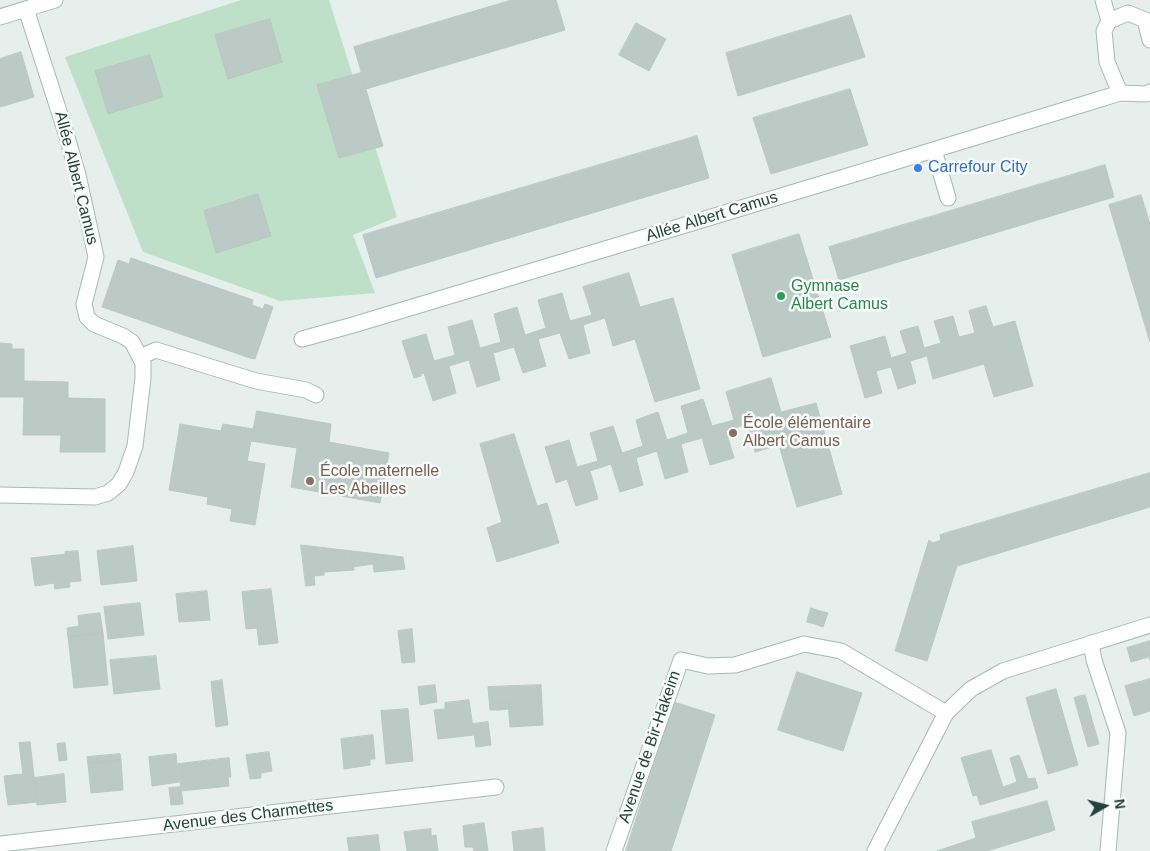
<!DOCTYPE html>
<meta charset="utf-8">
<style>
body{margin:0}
#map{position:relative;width:1150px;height:851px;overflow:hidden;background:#e6efeb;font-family:Helvetica,sans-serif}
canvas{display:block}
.north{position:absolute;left:1080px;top:781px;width:50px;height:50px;-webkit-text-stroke:4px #f7fbf9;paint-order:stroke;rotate:82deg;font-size:14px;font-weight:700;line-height:20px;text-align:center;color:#24423a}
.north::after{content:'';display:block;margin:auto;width:18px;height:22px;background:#24423a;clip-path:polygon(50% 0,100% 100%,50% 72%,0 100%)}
</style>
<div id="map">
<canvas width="1150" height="851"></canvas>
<div class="north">N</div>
</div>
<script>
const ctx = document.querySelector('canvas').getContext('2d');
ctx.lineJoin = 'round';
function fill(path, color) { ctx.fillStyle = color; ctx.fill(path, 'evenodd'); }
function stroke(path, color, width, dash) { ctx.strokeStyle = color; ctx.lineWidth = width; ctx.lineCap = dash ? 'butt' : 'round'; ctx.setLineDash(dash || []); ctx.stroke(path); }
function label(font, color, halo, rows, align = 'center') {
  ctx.font = font + ' Helvetica,sans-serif'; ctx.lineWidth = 5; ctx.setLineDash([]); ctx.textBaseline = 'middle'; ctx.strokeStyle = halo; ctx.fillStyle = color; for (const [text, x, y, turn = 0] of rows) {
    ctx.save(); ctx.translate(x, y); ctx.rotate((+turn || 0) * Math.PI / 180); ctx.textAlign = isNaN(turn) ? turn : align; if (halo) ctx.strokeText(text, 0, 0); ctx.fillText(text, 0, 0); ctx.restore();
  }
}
const green = new Path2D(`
 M241 0H329L397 217 353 235 375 293 280 301 143 252 65 57Z`);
const building = new Path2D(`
 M512 0H556L565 30 366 89 354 47Z
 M851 15 865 57 738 96 726 53Z
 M270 19 282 62 228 79 215 35Z
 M636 23 666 39 649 71 619 55Z
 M21 52 34 97 0 107V59Z
 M150 55 163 97 108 114 95 71Z
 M361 73 383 146 339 158 317 85Z
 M850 89 868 145 771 174 753 118Z
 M697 136 709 178 376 278 363 235Z
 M1105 165 1114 197 839 280 829 247Z
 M258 194 271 236 216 253 204 211Z
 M1141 195 1150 224V342L1109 205Z
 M799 234 831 337 763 357 732 255Z
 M131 258 253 300 252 305 263 309 265 304 273 307 255 359 250 358 102 307 118 260 129 264Z
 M629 273 640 307 673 298 700 389 655 402 635 339 613 346 605 318 583 325 590 353 569 359 560 333 538 339 546 366 523 373 514 347 493 353 500 380 477 387 469 360 449 366 456 393 433 401 424 373 421 374V376L414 378 402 341 426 334 434 361 455 355 448 327 472 320 480 348 501 342 494 314 517 307 525 335 546 328 538 300 562 293 570 321 592 315 583 287Z
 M986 306 993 327 1015 321 1033 386 994 397 984 364 933 379 927 356 910 361 916 383 898 389 891 367 876 371 882 393 865 398 850 346 885 336 891 358 907 353 900 331 918 326 924 348 941 343 934 321 953 316 959 337 975 333 969 311Z
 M0 343 12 344V349H24V381L68 382V398L105 399V452H60L61 435H23L24 397H0Z
 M771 378 781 412 816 403 842 494 797 507 779 445 755 452 747 424 726 431 734 458 710 465 702 438 681 444 688 472 665 479 657 451 636 458 643 485 620 492 611 464 590 471 598 499 576 506 567 479 556 483 545 447 569 440 577 467 598 461 590 433 613 426 622 453 643 446 636 420 658 412 667 440 688 433 681 406 703 399 712 426 734 420 726 392Z
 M257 411 331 424 329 442 389 453 380 503 291 487 297 448 251 441 247 461 265 464 255 525 230 521 232 509 207 504 208 497 169 490 180 424 221 431 223 424 253 429Z
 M514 434 537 506 547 503 559 543 497 562 487 528 502 522 480 444Z
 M1150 473V507L957 566 927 661 895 651 929 540 933 543 941 540 940 535Z
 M301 545 352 551 354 570 324 572V575L314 576 315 585 306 586Z
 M133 546 137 581 101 585 97 551Z
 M78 551 81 581 69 582 70 587 55 589 54 583 35 586 31 558 66 554 65 552Z
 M352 551 403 557 405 569 374 572 373 564 353 567Z
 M271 589 278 643 259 645 257 628 246 629 242 592Z
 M207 591 210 620 179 622 176 594Z
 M140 603 144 635 108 639 104 607Z
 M811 608 820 611 815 624 807 622Z
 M820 611 828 613 823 627 815 624Z
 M100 613 103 633 68 637 67 628 79 626 78 616Z
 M412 629 415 662 402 663 398 631Z
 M103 633 108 685 74 688 68 637Z
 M1150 641V660L1148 653 1130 658 1127 648Z
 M1148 653 1149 657 1131 662 1130 658Z
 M156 656 160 689 114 694 110 660Z
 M797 672 862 693 843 751 778 730Z
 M1150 679V711L1134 716 1125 686Z
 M222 680 228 725 216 727 211 682Z
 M435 685 437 702 420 705 418 687Z
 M541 685 543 725 510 727 508 702 499 703 500 710H490L488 687Z
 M1056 689 1078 765 1048 774 1026 698Z
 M1085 695 1099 744 1088 747 1074 698Z
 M469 700 474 735 438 739 434 710 445 709V703Z
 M508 702V709L500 710 499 703Z
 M674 702 715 715 675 839 671 851H626Z
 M408 709 413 761 386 764 381 711Z
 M488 722 491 745 476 747 473 724Z
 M373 735 375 759H370V765L344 769 341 739Z
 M30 742 37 802 8 805 4 776 23 774 19 743Z
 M65 743 67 760 59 761 57 744Z
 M991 750 1003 787 1017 782 1010 758 1019 755 1028 779 1035 778 1038 788 980 805 977 795 973 796 961 758Z
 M269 752 272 771 261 773V778L250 779 246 755Z
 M120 754 121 760 88 764 87 757Z
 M176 754 179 782 152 786 149 757Z
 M229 758 231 777H228L229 786 181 791 178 764Z
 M121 760 123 790 91 793 88 764Z
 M64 774 66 802 37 805 34 778Z
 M181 787 183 804 171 805 169 788Z
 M1047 801 1055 830 987 851H937L976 838 972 822Z
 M484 823 488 851H474L473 847H465L463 826Z
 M543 828 545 851H514L512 832Z
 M431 829V836L436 835 438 851H407L404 832Z
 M378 835 380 851H349L347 838Z`);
const minor = new Path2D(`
 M1103 0 1109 21
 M0 17 55 0
 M1120 93 1107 62 1104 31 1109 21 1128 13 1145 20 1150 40
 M934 150 948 198
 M302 339 353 325 881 166 1094 101 1120 93 1146 94 1150 92
 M140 357 156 350 256 381 306 390 316 395
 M0 495 95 497 108 493 119 484 126 472 135 446 143 378V363L132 342 123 336 94 324 87 317 84 304 96 257 78 175 65 130 26 9
 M1091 643 1094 660 1118 733 1108 851
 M0 844 496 787
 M614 851 681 660 708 666 735 665 804 644 841 651 946 713
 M875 851 946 713 971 689 1003 671 1150 625`);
const markers = [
 [918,168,5,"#3f7fe0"],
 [781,296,5,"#2e9e5b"],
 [733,433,5,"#8d6e63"],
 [310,481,5,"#8d6e63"]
];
const shopNames = [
 ["Carrefour City",928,168]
];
const streetNames = [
 ["Allée Albert Camus",76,178,76],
 ["Allée Albert Camus",712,217,-17],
 ["Avenue de Bir-Hakeim",650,747,-71],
 ["Avenue des Charmettes",248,816,-7]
];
const leisureNames = [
 ["Gymnase",791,287],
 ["Albert Camus",791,305]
];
const educationNames = [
 ["École élémentaire",743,424],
 ["Albert Camus",743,442],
 ["École maternelle",320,472],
 ["Les Abeilles",320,490]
];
fill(green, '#bfe0c8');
fill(building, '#bbcac4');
stroke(building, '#b8c9c2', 1);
stroke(minor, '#a8b8b2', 17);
stroke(minor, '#fff', 15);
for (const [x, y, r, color] of markers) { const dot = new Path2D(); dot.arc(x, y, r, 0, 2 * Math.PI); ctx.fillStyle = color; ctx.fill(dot); stroke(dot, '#f7fbf9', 2); }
label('16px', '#366cbe', '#f7fbf9', shopNames, 'left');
label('16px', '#24423a', '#f7fbf9', streetNames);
label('16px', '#27864d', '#f7fbf9', leisureNames, 'left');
label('16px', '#785e54', '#f7fbf9', educationNames, 'left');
</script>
